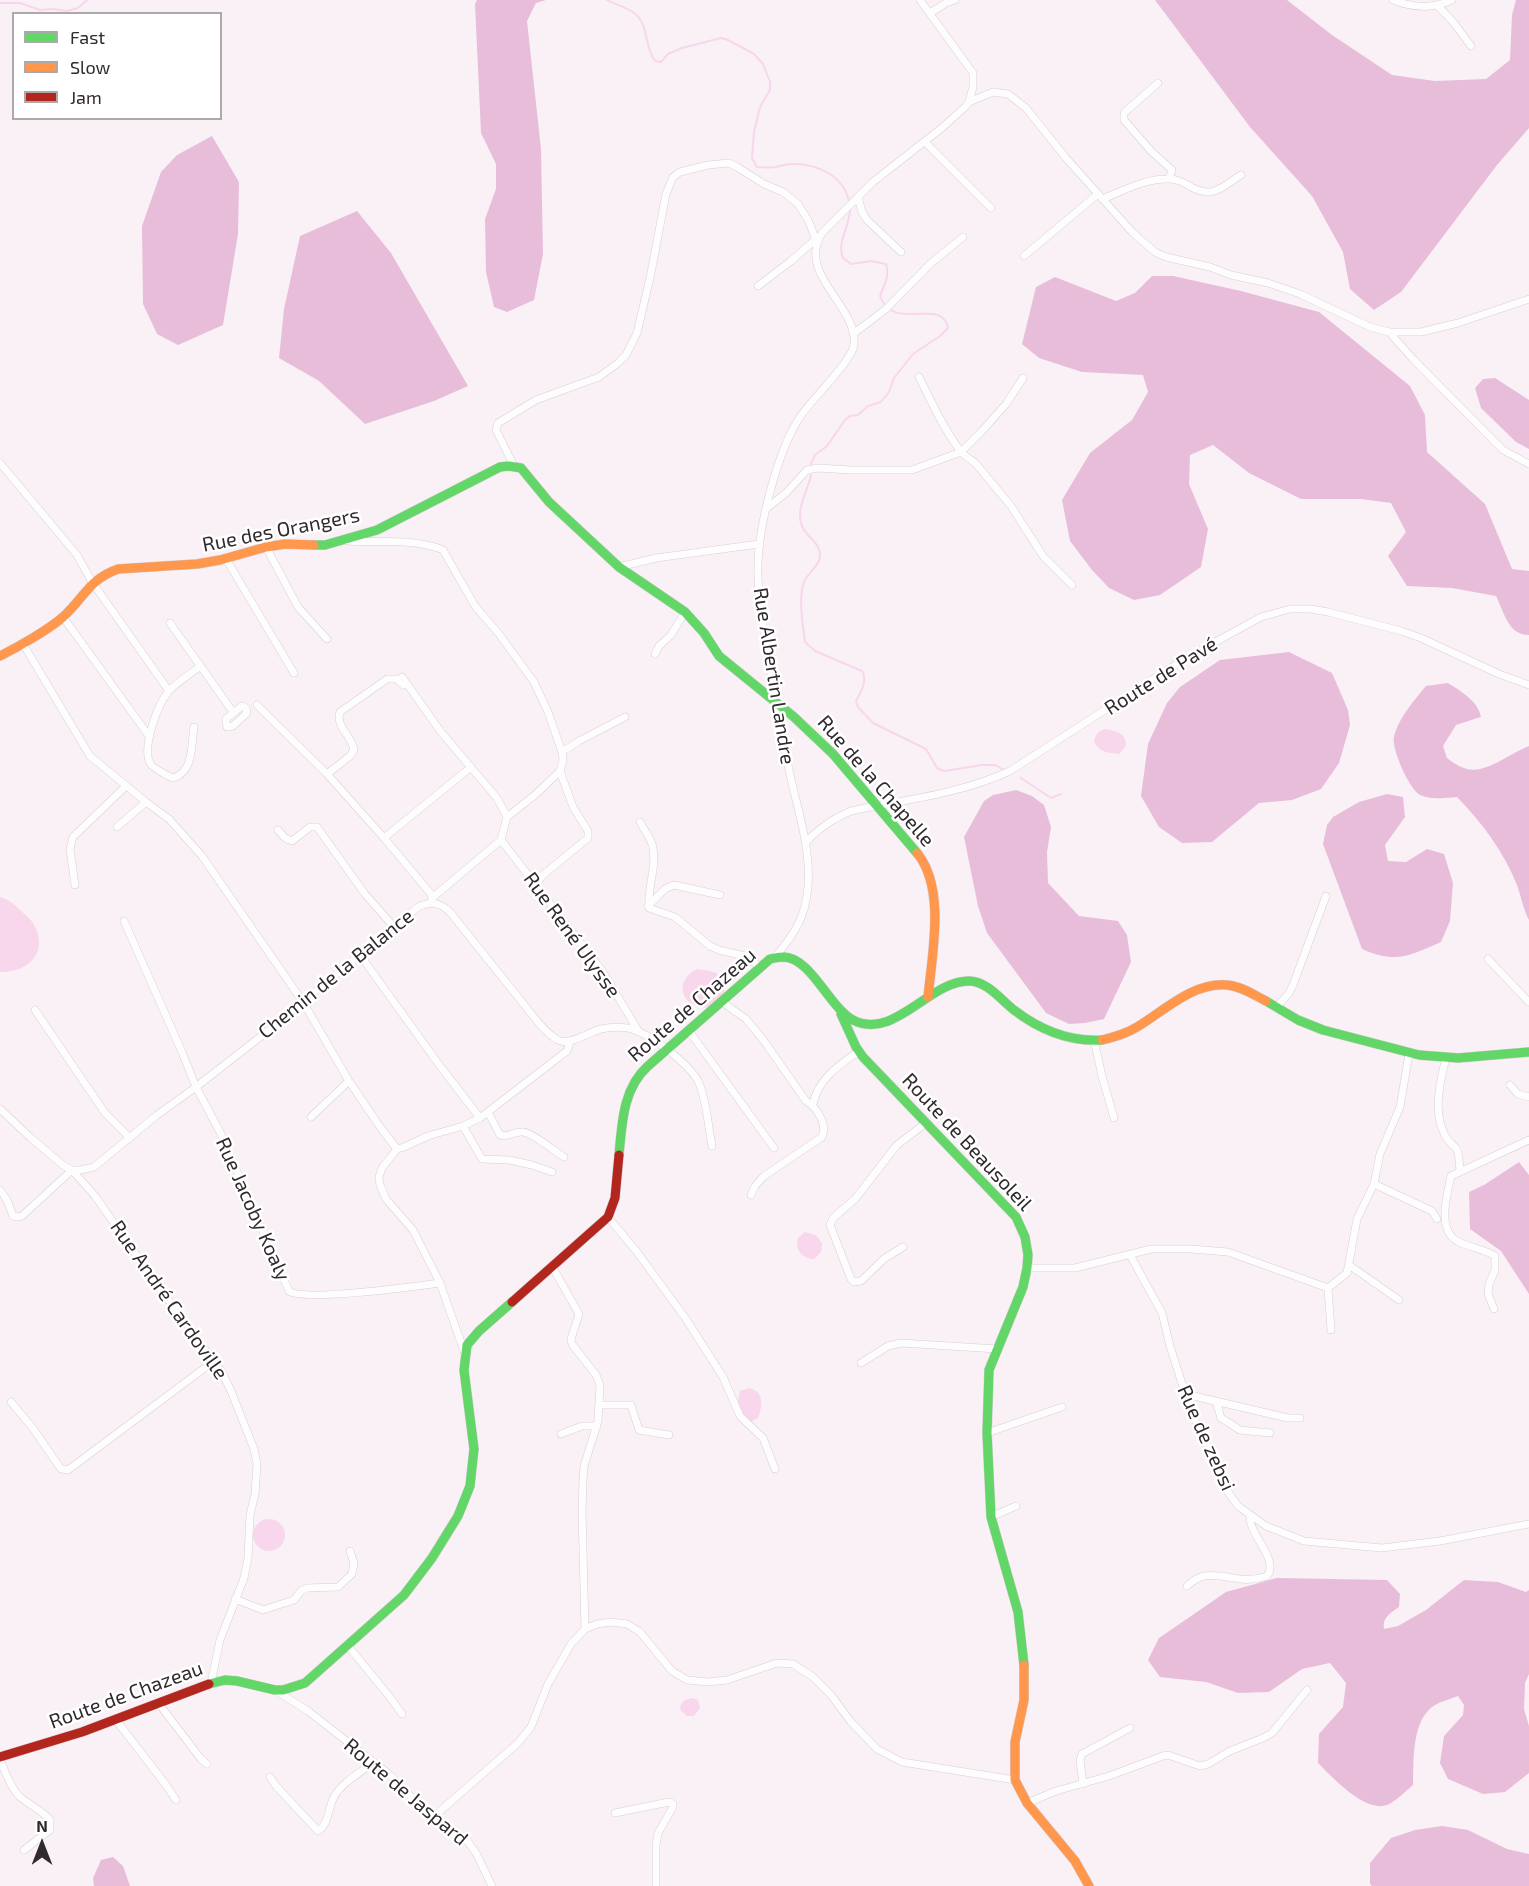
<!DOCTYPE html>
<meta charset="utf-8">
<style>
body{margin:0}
#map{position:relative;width:1529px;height:1886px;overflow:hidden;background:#faf1f7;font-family:"Exo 2",sans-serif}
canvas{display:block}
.legend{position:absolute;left:12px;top:12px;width:210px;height:108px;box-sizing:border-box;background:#fff;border:2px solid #aca9ab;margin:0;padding:8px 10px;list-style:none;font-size:18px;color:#30292e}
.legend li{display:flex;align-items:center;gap:12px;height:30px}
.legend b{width:30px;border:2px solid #aca9ab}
.north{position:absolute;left:12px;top:1814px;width:60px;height:60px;-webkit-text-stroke:4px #fff;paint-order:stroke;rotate:0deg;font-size:16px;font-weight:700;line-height:24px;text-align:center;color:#30292e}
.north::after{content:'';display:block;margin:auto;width:21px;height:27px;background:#30292e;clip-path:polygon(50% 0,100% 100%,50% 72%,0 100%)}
</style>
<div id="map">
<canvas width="1529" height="1886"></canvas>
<ul class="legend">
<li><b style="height:8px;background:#63d668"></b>Fast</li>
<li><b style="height:8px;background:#ff974d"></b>Slow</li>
<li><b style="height:8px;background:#b3261e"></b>Jam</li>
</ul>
<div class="north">N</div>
</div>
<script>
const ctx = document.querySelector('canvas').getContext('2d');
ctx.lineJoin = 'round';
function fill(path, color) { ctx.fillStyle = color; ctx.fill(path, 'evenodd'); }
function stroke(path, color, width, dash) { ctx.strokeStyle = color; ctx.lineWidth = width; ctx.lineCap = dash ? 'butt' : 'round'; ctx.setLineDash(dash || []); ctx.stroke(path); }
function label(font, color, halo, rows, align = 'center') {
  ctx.font = font + ' "Exo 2",sans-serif'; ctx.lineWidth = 5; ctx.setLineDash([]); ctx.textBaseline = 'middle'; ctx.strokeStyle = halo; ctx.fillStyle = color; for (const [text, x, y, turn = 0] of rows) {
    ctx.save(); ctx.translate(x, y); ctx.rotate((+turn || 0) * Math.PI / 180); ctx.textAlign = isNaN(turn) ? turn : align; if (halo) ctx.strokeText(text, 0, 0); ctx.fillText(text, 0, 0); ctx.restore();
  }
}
const forest = new Path2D(`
 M477 0H546L536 3 527 21 541 149 543 254 534 300 507 312 494 307 486 272 485 219 496 189V164L481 133 475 4Z
 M1155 0H1287L1332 35 1392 75 1435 81 1486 79 1510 60 1512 15 1516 0H1529V128L1497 165 1401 292 1374 310 1350 289 1343 252 1312 196 1250 127Z
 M212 136 239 182 238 234 223 325 178 345 157 334 143 304 142 226 161 172 177 155Z
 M357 211 391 253 468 386 434 401 365 424 319 381 279 358 284 309 300 236Z
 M1152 276H1173L1241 291 1319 312 1410 386 1425 415 1427 452 1485 504 1512 569 1529 571V635C1508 635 1504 612 1496 596L1452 588 1407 586 1388 556 1406 532 1391 503 1361 499H1301L1249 473 1213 445 1190 455 1189 484 1208 529 1201 567 1160 595 1134 600 1109 588 1092 570 1070 541 1062 500 1090 453 1132 420 1148 392 1143 375 1082 372 1039 358 1022 344 1036 287 1055 277 1116 301 1135 293Z
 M1495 378 1529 400V449L1516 442 1481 408 1475 388 1483 379Z
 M1289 652 1332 673 1348 710 1350 725 1339 763 1321 789 1292 800 1259 803 1212 842 1182 843 1159 827 1141 796 1148 744 1167 703 1180 687 1220 660Z
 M1448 683C1462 692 1478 701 1481 717L1456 725 1443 746 1447 758C1452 762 1458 766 1464 768 1484 776 1510 753 1529 746V920C1523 909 1521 896 1517 885 1503 850 1482 823 1457 797 1444 798 1431 800 1420 795 1409 789 1391 748 1394 737 1398 719 1415 699 1426 686Z
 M1016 790 1032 796 1044 805 1051 827 1047 852 1048 883 1079 916 1118 921 1127 935 1131 962 1104 1019 1085 1023 1069 1024 1046 1013 987 933 978 906 964 837 984 801 993 795Z
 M1387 794 1403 797 1405 817 1385 845 1388 861 1406 862 1427 849 1444 854 1453 883 1450 921 1441 942C1409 956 1396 964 1362 949L1323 844 1327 825 1333 817 1359 802Z
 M1519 1162 1529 1175V1294L1501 1251 1470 1229 1469 1192 1484 1185Z
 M1277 1578 1387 1580 1400 1594 1399 1607C1390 1613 1382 1618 1384 1629L1398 1626 1426 1610 1464 1580 1498 1582 1526 1592 1529 1590V1674L1525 1683 1524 1709 1529 1726V1773L1505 1792 1483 1794 1448 1779 1440 1763 1444 1736 1463 1715 1464 1705 1458 1696C1451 1699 1442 1701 1435 1705 1411 1720 1414 1760 1413 1785 1407 1790 1395 1802 1387 1805 1365 1813 1332 1777 1318 1763L1319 1734 1343 1707 1346 1683 1330 1663 1302 1669 1269 1692 1238 1693 1206 1682 1160 1677 1148 1660 1159 1638 1226 1592Z
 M1442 1826 1468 1830 1507 1849 1529 1854V1886H1372L1370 1884V1863L1391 1838 1415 1830Z
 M113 1857 123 1866 130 1886H94L93 1878 101 1860Z`);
const water = new Path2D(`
 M1104 729C1116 731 1126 732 1126 746L1119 754C1108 753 1100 752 1094 742 1095 736 1097 732 1104 729Z
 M0 897C8 899 14 904 20 910 24 914 30 918 33 923 50 951 29 973 0 972Z
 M697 969C703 970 710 970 716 973 723 977 728 989 722 997 704 1026 660 989 697 969Z
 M805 1232 816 1235 822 1243 821 1252 814 1259C803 1259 794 1250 798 1238Z
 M749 1388C764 1391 763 1406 758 1418L750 1422 742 1418 737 1406 740 1391Z
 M253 1535a16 16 0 1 1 32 0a16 16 0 1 1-32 0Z
 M693 1698 698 1700 700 1708 694 1716H687L681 1711 680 1706 685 1700Z`);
const stream = new Path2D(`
 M607 0C616 5 626 7 634 13 649 24 644 46 655 61L661 62 668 54 682 48 721 38 728 40 754 54 763 64 770 82V90L760 107 754 132 752 158 757 167C763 167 770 168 776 167 781 166 785 164 790 164 816 163 844 175 849 202
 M0 3H20L40 10 53 9 67 11 78 8 87 0
 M811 464 815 455 827 446 845 420 850 416 858 415 868 406 881 402 889 392 894 378 913 354 940 336 948 328C942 296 893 333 880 296 884 285 890 276 886 264L871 261 851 264 843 258C836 242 851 225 850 208
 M811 475C808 491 794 511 803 528 808 538 820 543 820 555 820 566 808 572 804 582 798 597 803 626 805 642L815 651 862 671C868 681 861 691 856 701L858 707 873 723 926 749 937 768 944 771 982 765H995L1004 770
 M1021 778 1051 798 1061 794`);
const street = new Path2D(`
 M1393 0C1414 8 1432 9 1452 0
 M1438 6 1454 23 1471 46
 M930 13 946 3 955 0
 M1158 83 1125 112 1124 114V120L1151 151 1172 170 1169 179
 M969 102 993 92 1008 94 1026 108 1066 158 1133 233 1155 252 1166 257 1210 267 1231 275 1268 283 1300 294 1370 327 1389 332H1421L1458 323 1529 299
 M925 142 991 208
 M858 197 862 212 867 220 901 252
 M1102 199C1123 191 1146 178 1169 179 1178 179 1185 183 1191 187 1213 199 1222 187 1241 175
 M1024 256 1098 194
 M758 286 791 261 816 239
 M1389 332 1413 359 1503 450 1529 464
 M853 334 886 309 930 264 963 237
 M919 377C931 401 943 428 959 449 963 456 972 459 977 465L1011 506 1043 556 1072 585
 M0 463 77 555 92 582 169 691
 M514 466 496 430 498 423 536 400 599 377 618 363 626 355 637 333 650 278 666 194 673 177 680 172 708 165 729 163 737 167 764 184 783 192 798 204 808 220 817 242
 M767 508 786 493 807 470 818 468 850 470H912L961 452 982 431 1006 404 1023 378
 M347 541C377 543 414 538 443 550L475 606 499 634 534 682 548 712 562 752 563 760 560 771 535 795 507 817
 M266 547 298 607 327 639
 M226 559 294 673
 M619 567 656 558 759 544
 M63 617 149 736
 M170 623 233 712
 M23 644 90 756 146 802 169 819 202 856 303 1002 349 1081 380 1127 397 1149 404 1147 428 1136 463 1126 480 1118 567 1051 570 1042
 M655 654 659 646 671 635 685 612
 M402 677 441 732 497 798 507 817 501 840 432 898
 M257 705 327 774 384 838 431 894 432 899
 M242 706 246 708 247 713 233 726 227 727 226 723V719Z
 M194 727C191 745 194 772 173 778 168 776 151 767 150 763 142 747 157 706 168 692 177 682 190 674 201 666
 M562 752 579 741 625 717
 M327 774 350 756 354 750C352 736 335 726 340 712L387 679H397L403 685
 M640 822C644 830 652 839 653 848 657 867 647 888 649 908L675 917 710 946 719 950 745 956 760 967
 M117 827 146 802
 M278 830 285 838 292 841 310 827H317L365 894 394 927
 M384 838 471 767
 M501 840 603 972 639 1032
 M806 842C820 828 832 819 851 811 904 800 960 794 1010 771L1167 670 1219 640 1261 617 1290 609H1311L1328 612 1401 631 1421 638 1499 674 1529 685
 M536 884 543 875 588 838V831L573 807 560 771
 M75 885 70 849 73 837 126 786
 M648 906 665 889 674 885 720 895
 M124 921 182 1052 196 1087 220 1132 289 1291C303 1302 417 1286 440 1283
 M360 955 440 1066 480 1118
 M774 958C794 935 806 917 808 886 811 847 797 808 789 770 781 735 775 699 769 663 764 631 757 597 758 564 759 524 778 450 800 417 811 400 852 361 854 345 858 305 796 275 822 233L873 182 943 127 965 107 969 102 973 87V73L920 0
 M1488 959 1529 1002
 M722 1002 746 1019 764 1041 806 1101C816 1107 828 1124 822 1137L764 1176 755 1186 751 1195
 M1276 1008 1289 993 1293 985 1326 896
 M35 1010 105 1113 130 1138
 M689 1031 774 1148
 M1094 1040 1102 1076 1114 1118
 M1446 1058C1440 1081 1433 1111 1444 1133 1446 1140 1451 1143 1456 1148 1460 1153 1459 1165 1460 1171
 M1510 1085 1518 1094 1529 1097
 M813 1104C818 1079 839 1065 859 1051
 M0 1109 31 1138 64 1166 72 1170H81L94 1167 157 1115 196 1087 264 1034 418 907C431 901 439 902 450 912 472 940 495 968 518 997 528 1009 544 1033 558 1040 569 1046 589 1032 601 1029 610 1027 619 1027 628 1028 648 1032 691 1065 699 1083 707 1102 708 1126 712 1146
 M488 1112 500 1135C508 1138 514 1131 523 1132 533 1133 554 1151 564 1157
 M311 1117 349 1081
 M463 1126 482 1159 509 1160 532 1165 552 1172
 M397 1149 382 1168 379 1177 380 1185 386 1199 413 1230 440 1283 465 1354
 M1374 1184 1432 1211 1437 1219
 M0 1190 7 1200 13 1216 17 1217 22 1216 72 1170 95 1196 158 1286 222 1372 231 1391 254 1449 257 1464 255 1494 250 1515 248 1558 244 1578 220 1640 211 1683
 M608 1217 637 1252 686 1319 723 1377 740 1416 763 1438 775 1469
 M903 1247 885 1258 861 1281 854 1282 851 1279 830 1225 833 1218 855 1199 897 1145 926 1123
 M1130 1255 1162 1313 1170 1346 1191 1412 1210 1450 1223 1485 1238 1506 1266 1526 1304 1541 1382 1548 1440 1541 1529 1524
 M1349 1265 1399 1300
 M553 1268 579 1314 571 1339 572 1344 596 1375 600 1385 598 1421 584 1466 583 1480 582 1511 585 1629
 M1027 1268H1075L1151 1249H1191L1228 1252 1328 1288 1331 1330
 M1328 1288 1347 1273 1357 1219 1374 1184 1380 1154 1400 1107 1409 1054
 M1494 1309 1488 1294 1489 1284 1495 1270V1256C1484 1249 1471 1248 1459 1242 1436 1231 1447 1195 1451 1176L1529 1140
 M861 1363 888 1346 901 1343 997 1349
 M1185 1394 1288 1418H1300
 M1216 1401 1221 1418 1240 1430 1270 1433
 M11 1402 32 1427 61 1469 68 1470 214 1361
 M600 1405H631L639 1430 669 1435
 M987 1433 1062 1407
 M561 1434 582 1426H597
 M991 1517 1016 1506
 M1187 1586C1192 1582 1197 1577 1204 1576 1227 1573 1241 1585 1267 1576 1280 1559 1248 1535 1250 1515
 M235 1599 263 1610 294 1600 301 1591 307 1588 338 1587 352 1574 354 1563 350 1551
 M348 1646 389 1696 402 1714
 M275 1690 308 1711 390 1775 432 1818 466 1839 476 1853 492 1886
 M159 1704 201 1759 207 1764
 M116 1720 166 1785 176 1800
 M0 1761C6 1772 10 1787 19 1796 29 1805 42 1810 50 1820V1830L24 1850
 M270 1777 276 1786 318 1831C329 1824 328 1808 334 1797 342 1782 361 1773 373 1762
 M1083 1784 1080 1760 1082 1754 1130 1728
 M1027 1803 1056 1791 1109 1776 1163 1756 1168 1755 1200 1766 1208 1764 1230 1751 1263 1738 1272 1733 1307 1690
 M615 1813 669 1802 673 1804V1807L658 1833 656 1846V1886
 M432 1818 518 1743 531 1727 548 1684 571 1644 585 1629 597 1624 611 1622 627 1624 640 1632 672 1671 687 1680 708 1682 727 1680 777 1663 793 1664 813 1677 831 1695 851 1722 877 1749 902 1762 1015 1780`);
const fast = new Path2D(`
 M314 545H325L377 530 500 467 509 466 521 468 549 502 619 567 685 612 704 633 719 656 794 717 833 754 917 853
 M1266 1001 1298 1020 1323 1030 1419 1055 1458 1058 1529 1052
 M841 1014 856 1047 863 1057 1016 1217 1025 1237 1028 1255 1027 1268 1023 1287 989 1370 987 1433 991 1517 1018 1612 1024 1665
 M619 1155C622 1123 623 1088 648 1066L770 959C774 958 779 957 784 957 811 958 829 1007 853 1020 894 1041 929 981 969 981 987 981 1001 1000 1014 1010 1040 1030 1069 1042 1102 1040
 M209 1684 225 1680 237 1681 275 1690H283L305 1683 404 1595 432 1558 458 1516 470 1486 474 1449 464 1370 467 1345 479 1331 512 1302`);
const slow = new Path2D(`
 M0 656C18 647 48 630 63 617 85 597 88 580 118 569L197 564 220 560 266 547 285 544 314 545
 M917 853C946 888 932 955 928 997
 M1102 1040C1114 1037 1126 1034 1137 1027 1164 1011 1193 982 1227 985 1241 986 1254 995 1266 1001
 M1024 1665V1700L1015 1742V1780L1027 1803 1075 1861 1089 1886`);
const jam = new Path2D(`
 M512 1302 608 1217 615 1198 619 1155
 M0 1757 82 1732 209 1684`);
const streetNames = [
 ["Rue des Orangers",281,530,-11],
 ["Rue Albertin Landre",774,676,81],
 ["Route de Pavé",1161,676,-32],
 ["Rue de la Chapelle",876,781,49],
 ["Rue René Ulysse",572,935,54],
 ["Chemin de la Balance",336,974,-39],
 ["Route de Chazeau",692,1005,-41],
 ["Route de Beausoleil",967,1142,47],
 ["Rue Jacoby Koaly",253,1209,66],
 ["Rue André Cardoville",169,1300,55],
 ["Rue de zebsi",1206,1438,66],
 ["Route de Chazeau",126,1695,-20],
 ["Route de Jaspard",406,1792,40]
];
fill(forest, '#e8bdda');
fill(water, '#f8d6ec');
stroke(stream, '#f8d6ec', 2);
stroke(street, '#d7ced4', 8);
stroke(fast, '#d7ced4', 10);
stroke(slow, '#d7ced4', 10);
stroke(jam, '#d7ced4', 10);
stroke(street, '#fefdfe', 7);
stroke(fast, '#63d668', 9);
stroke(slow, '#ff974d', 9);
stroke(jam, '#b3261e', 9);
label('20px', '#30292e', '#fff', streetNames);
</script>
